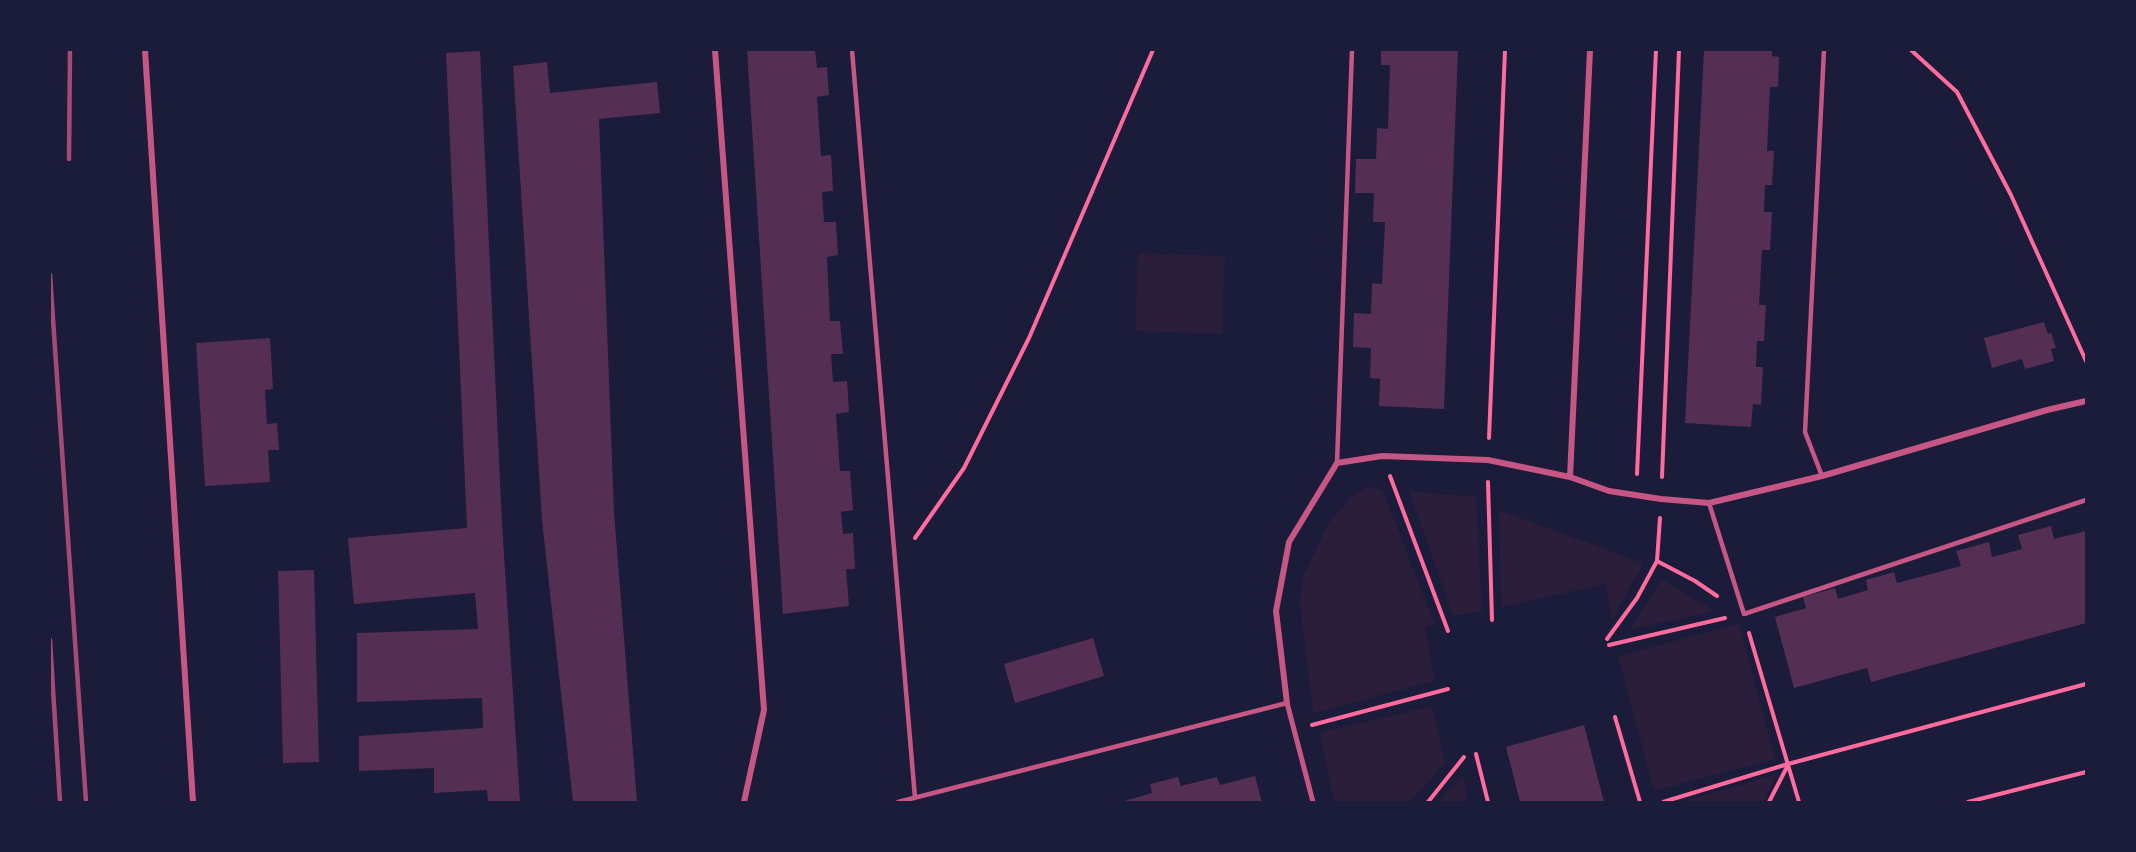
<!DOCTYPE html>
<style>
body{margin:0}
#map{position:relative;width:2136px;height:852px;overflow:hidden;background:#1b1b3a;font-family:"Fira Sans Condensed",sans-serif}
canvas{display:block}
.frame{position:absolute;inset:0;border:51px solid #1b1b3a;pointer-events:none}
</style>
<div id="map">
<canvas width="2136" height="852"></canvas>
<div class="frame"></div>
</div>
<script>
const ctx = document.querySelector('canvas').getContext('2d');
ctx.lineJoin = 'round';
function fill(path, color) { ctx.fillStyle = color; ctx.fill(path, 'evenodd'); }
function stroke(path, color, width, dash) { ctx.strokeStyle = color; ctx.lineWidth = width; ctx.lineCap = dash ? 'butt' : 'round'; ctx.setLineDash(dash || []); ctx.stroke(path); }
const green = new Path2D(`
 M1138 253 1225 256 1222 334 1135 331Z
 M1369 486 1383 491 1435 625 1425 627 1435 681 1313 713 1300 604 1302 579 1329 522 1353 495Z
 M1409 491 1476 497 1482 611 1453 616Z
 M1499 510 1643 563 1612 620 1606 584 1501 607Z
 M1662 579 1714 611 1630 630Z
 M1739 624 1775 759 1654 791 1618 656Z
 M1432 706 1445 763 1410 802H1334L1320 733Z
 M1777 774 1763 802H1682Z
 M1463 775 1468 802H1437Z`);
const building = new Path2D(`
 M747 50H815L817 68 827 67 829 95 817 97 821 156 831 155 833 191 822 192 824 222H836L838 255 827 257 830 321H840L843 354H831L833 382 847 381 849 412 836 414 840 471H850L853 510 841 512 843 534 853 533 855 569H846L849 606 783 614Z
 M1381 50H1458L1444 409 1379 406 1380 379 1370 378 1371 348 1353 347 1354 313 1371 314 1372 283 1382 284 1385 222H1373L1374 193H1355L1356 159H1376L1377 128 1388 129 1390 65H1381Z
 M1704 50H1772V56L1779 57 1778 87H1770L1767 151H1774L1772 185H1765L1764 212H1772L1770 250H1762L1759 305H1766L1764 341H1757L1756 367H1763L1761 405 1753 404 1751 427 1685 423Z
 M480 51 502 524 520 802H488L487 790 434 793V768L359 771V736L483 728 482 698 357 702V633L478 629 475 593 354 604 348 538 467 528 446 53Z
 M547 62 550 93 657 82 660 113 599 119 614 512 637 802H573L542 520 513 66Z
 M2044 322 2048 334 2051 333 2056 348 2051 349 2054 361 2025 369 2022 359 1992 368 1984 338Z
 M270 338 273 389 265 390 267 424 277 423 279 450H268L270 482 205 486 196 343Z
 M2051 526 2054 539 2086 531V623L1871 682 1867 668 1794 688 1775 617 1806 608 1803 597 1835 588 1838 599 1868 590 1866 580 1894 572 1897 583 1961 566 1956 551 1989 542 1992 557 2022 549 2018 535Z
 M314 570 319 762 283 763 278 571Z
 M1093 638 1104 676 1015 703 1004 664Z
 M1584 725 1604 802H1520L1506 747Z
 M1255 776 1262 802H1121L1152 793 1150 784 1178 777 1181 786 1217 777 1220 785Z`);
const path = new Path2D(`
 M1911 50 1957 92 2011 195 2086 361
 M1489 438 1505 50
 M1637 474 1656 50
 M1390 476 1448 631
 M1662 477 1679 50
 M1488 482 1492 620
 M1660 518 1657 561 1695 581 1717 596
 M915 538 964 468 1029 338 1153 50
 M1749 633 1799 802
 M1607 639 1637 598 1657 561
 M1609 645 1725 618
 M1615 717 1640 802
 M1312 725 1448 689
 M1476 754 1488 802
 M1428 802 1464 757
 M1663 802 1788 764 2086 684
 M1769 802 1788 765
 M1968 802 2086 772`);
const service = new Path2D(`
 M852 50 915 798
 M1337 463 1352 50
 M1822 476 1805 432 1824 50
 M1709 503 1744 614 2086 500
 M898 802 1287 703`);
const pedestrian = new Path2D(`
 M1287 703 1313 802`);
const minor = new Path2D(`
 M145 50 193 802
 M715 50 764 710 744 802
 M1570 477 1590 50
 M1287 703 1276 611 1289 542 1337 463 1382 456 1488 460 1570 477 1609 491 1661 499 1709 503 1822 476 2047 410 2086 401`);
const rail = new Path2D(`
 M69 159 70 50
 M50 275 86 802
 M50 640 60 802`);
fill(green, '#2a1e3b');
fill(building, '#542f53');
stroke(path, '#ff6b9d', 4);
stroke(service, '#c65784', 4.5);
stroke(pedestrian, '#c65784', 5);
stroke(minor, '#c65784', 6);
stroke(rail, '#a44b75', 4.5);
</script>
